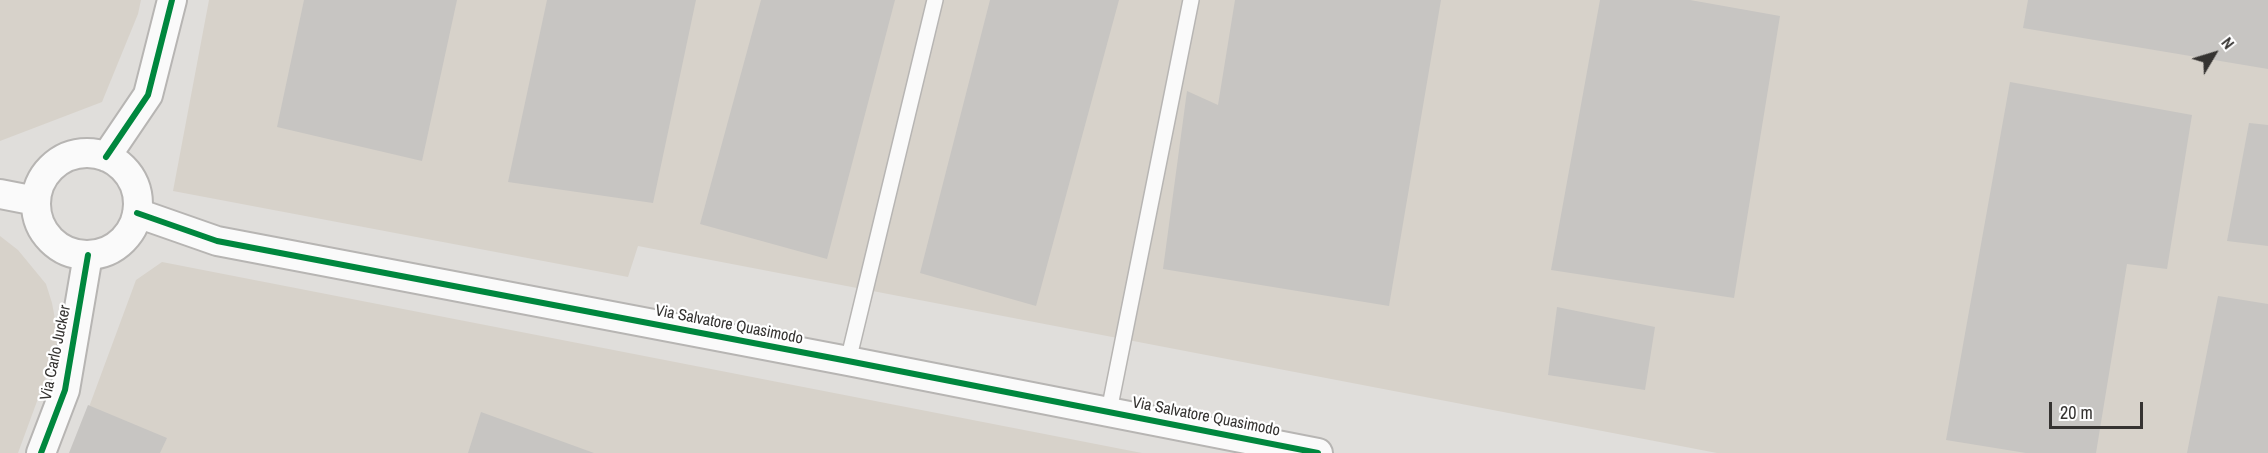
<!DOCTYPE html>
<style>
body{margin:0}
#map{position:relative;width:2268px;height:453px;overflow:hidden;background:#e0dedb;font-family:"Archivo Narrow",sans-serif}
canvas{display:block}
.north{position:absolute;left:2184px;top:24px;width:60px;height:60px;-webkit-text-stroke:4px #fff;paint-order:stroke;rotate:52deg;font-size:16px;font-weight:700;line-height:24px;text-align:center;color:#353331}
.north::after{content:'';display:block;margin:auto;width:21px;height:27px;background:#353331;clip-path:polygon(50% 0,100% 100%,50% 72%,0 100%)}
.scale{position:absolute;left:2049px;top:402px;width:94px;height:27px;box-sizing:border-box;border:3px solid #353331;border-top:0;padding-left:8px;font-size:18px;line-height:21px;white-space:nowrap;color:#353331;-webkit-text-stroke:4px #fff;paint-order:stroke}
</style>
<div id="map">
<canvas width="2268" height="453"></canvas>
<div class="north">N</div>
<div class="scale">20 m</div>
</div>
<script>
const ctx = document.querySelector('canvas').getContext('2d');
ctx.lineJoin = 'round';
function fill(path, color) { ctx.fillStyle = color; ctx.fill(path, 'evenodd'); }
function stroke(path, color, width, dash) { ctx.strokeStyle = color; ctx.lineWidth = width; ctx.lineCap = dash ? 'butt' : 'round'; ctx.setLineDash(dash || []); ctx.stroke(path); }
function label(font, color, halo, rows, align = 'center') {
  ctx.font = font + ' "Archivo Narrow",sans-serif'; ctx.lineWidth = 4.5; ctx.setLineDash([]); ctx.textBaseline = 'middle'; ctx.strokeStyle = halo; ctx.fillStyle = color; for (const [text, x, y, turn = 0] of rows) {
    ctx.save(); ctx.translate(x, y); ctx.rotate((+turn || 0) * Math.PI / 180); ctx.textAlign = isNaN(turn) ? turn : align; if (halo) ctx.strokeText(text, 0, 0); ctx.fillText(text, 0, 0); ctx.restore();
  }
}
const built = new Path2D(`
 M0 0H141L138 14 102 102 0 141Z
 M209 0H2268V453H1717L638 246 628 277 173 191Z
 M0 236 18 250 46 284 52 303 58 335 54 355 18 453H0Z
 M162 262 1142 453H72L136 280Z`);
const building = new Path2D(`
 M304 0H457L422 161 277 127Z
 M547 0H696L653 203 508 182Z
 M761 0H895L827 259 700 224Z
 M990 0H1119L1036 306 920 273Z
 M1235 0H1441L1389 306 1163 269 1187 91 1218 105Z
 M1600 0H1690L1780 16 1734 298 1551 270Z
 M2028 0H2268V69L2023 28Z
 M2010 82 2192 115 2167 269 2127 264 2096 453H2026L1946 440Z
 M2249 123 2268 125V246L2227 241Z
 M2218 296 2268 304V453H2187Z
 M1557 307 1655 327 1645 390 1548 375Z
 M88 405 167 438 160 453H69Z
 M481 412 594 453H468Z`);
const lane = new Path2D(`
 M848 361 935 0
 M1109 411 1191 0`);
const street = new Path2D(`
 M36 204a51 51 0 1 1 102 0a51 51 0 1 1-102 0Z
 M106 157 148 95 172 0
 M0 194 36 201
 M137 213 217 241 848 361 1318 453
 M41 453 65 390 88 255`);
const cycleway = new Path2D(`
 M106 157 148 95 172 0
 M137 213 217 241 848 361 1318 453
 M41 453 65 390 88 255`);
const streetNames = [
 ["Via Salvatore Quasimodo",729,325,11],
 ["Via Carlo Jucker",56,353,-78],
 ["Via Salvatore Quasimodo",1206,417,11]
];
fill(built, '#d7d2ca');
fill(building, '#c7c5c2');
stroke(lane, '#b7b5b3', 18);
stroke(street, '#b7b5b3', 32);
stroke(lane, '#fafafa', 15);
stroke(street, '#fafafa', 28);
stroke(cycleway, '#00873e', 6);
label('16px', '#353331', '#fff', streetNames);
</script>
